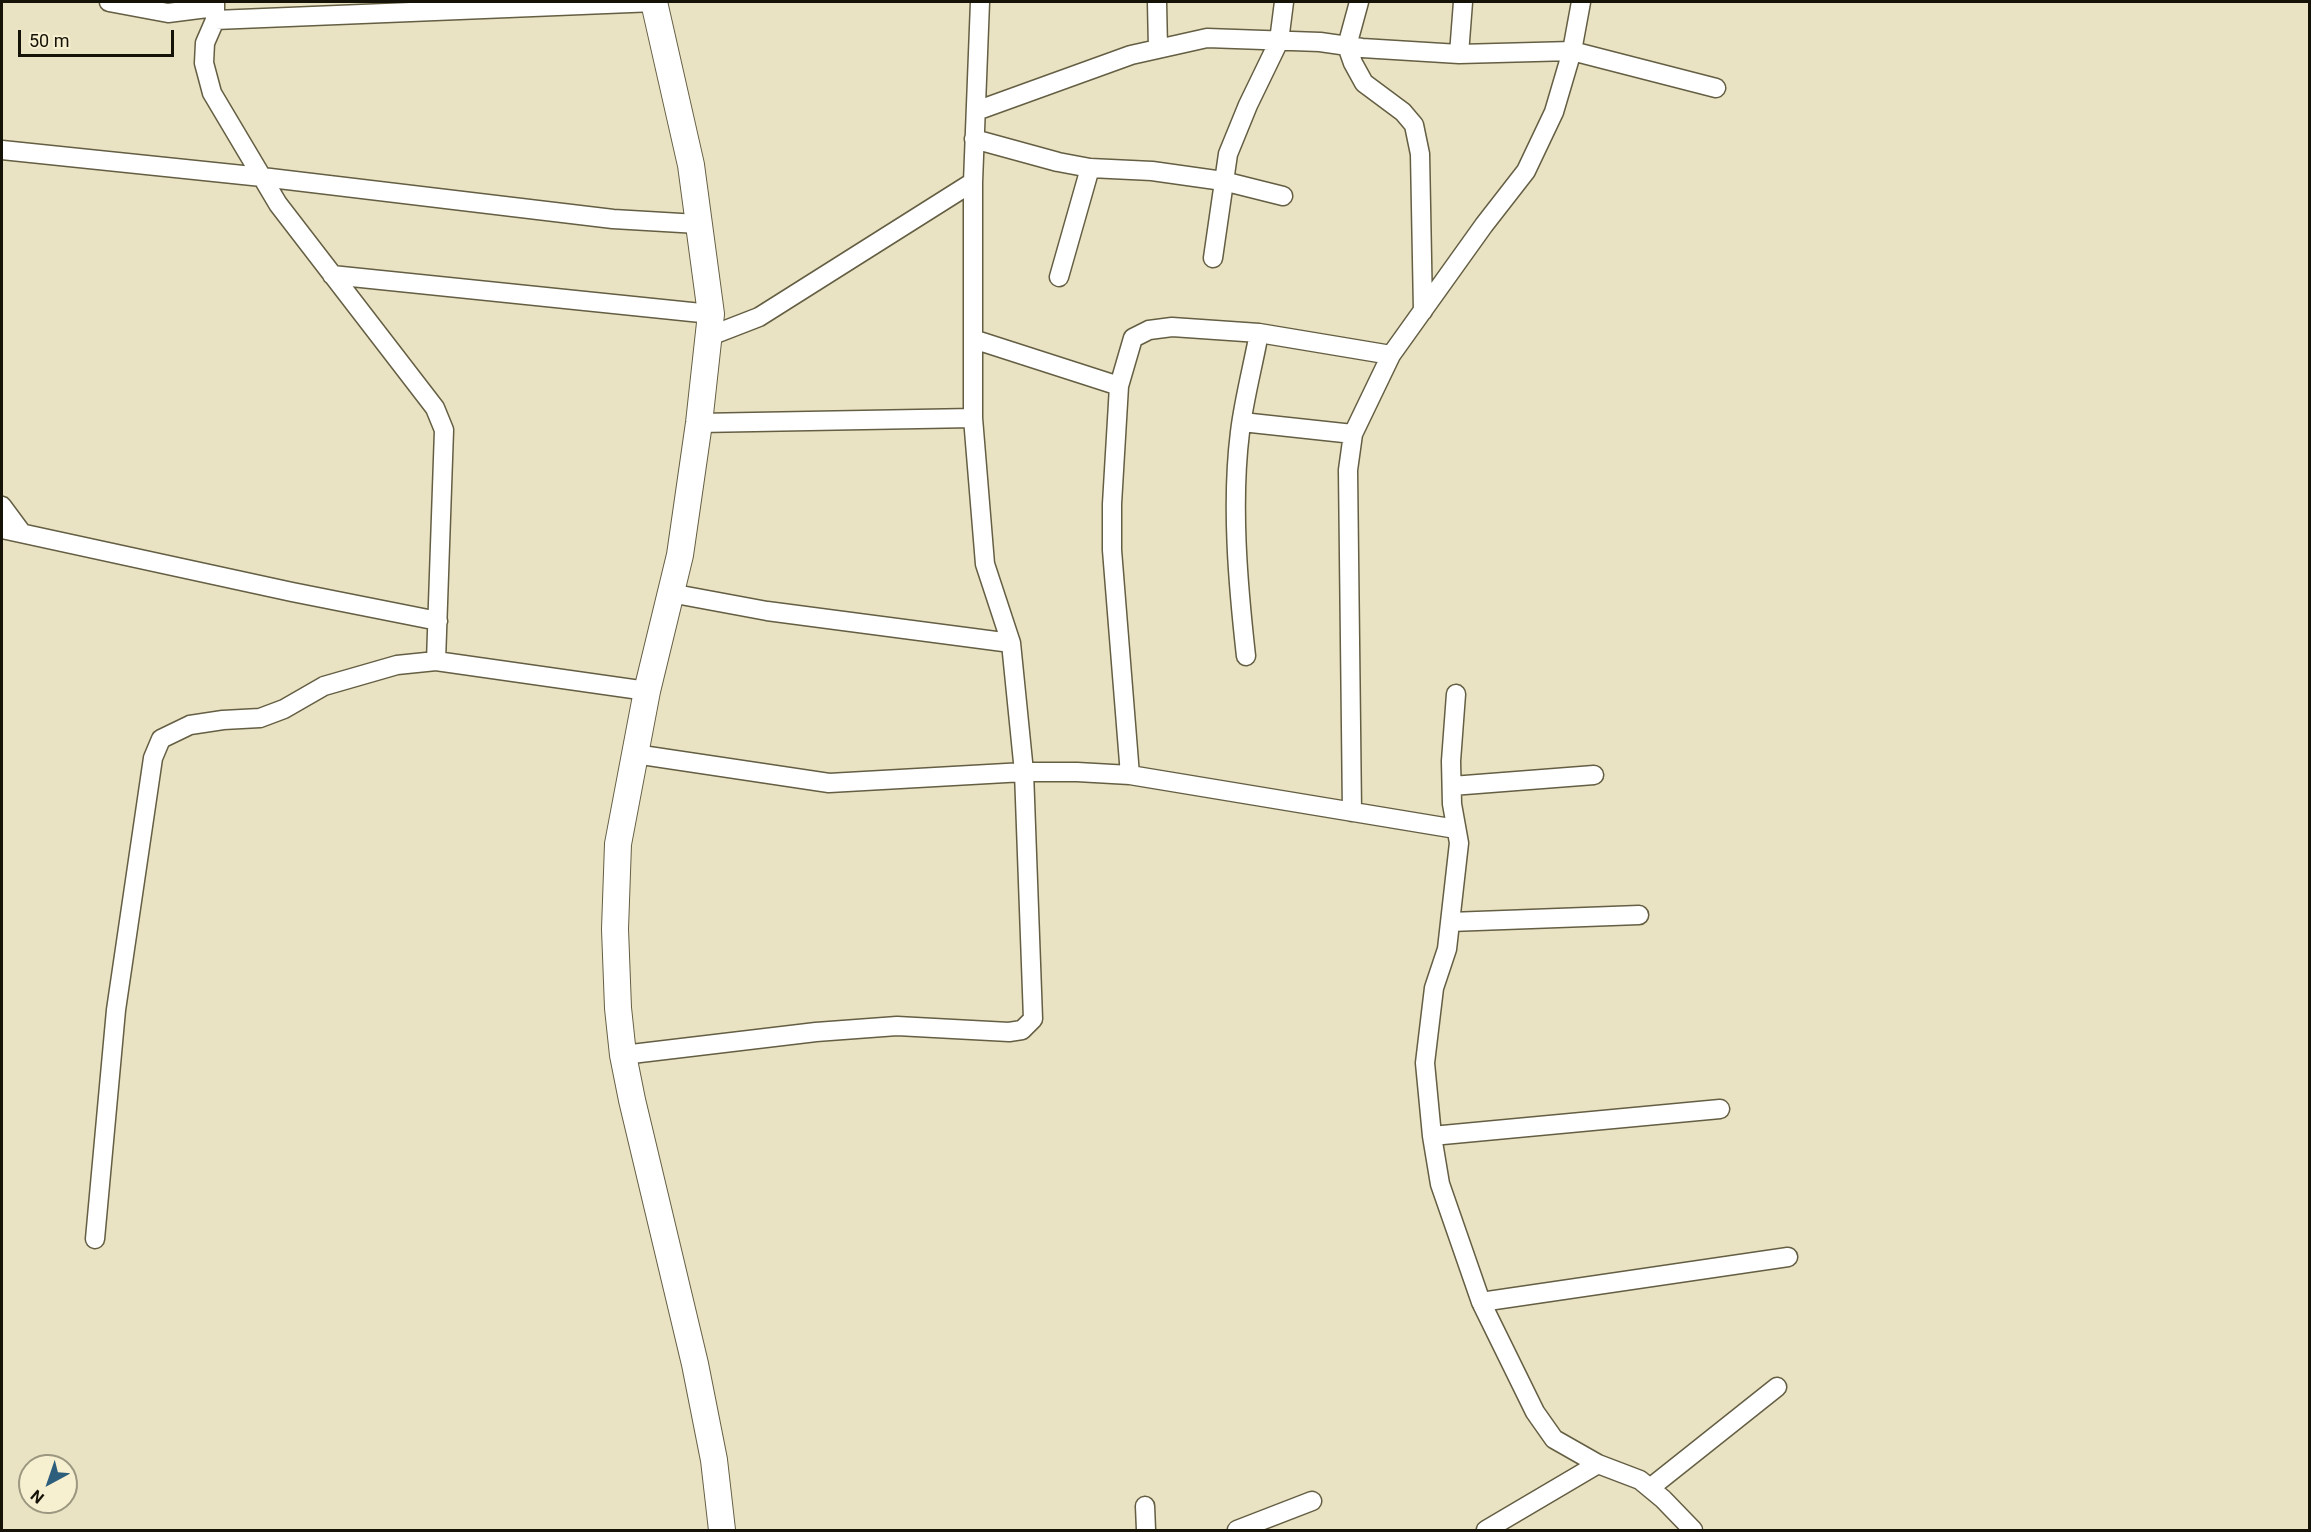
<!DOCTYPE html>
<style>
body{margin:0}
#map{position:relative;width:2311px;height:1532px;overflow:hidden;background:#e9e2c3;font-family:Roboto,sans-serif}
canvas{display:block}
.frame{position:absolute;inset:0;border:3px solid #151207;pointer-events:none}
.north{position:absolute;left:18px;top:1454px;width:60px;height:60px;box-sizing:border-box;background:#f6efd0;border:2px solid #9c9780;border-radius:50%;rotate:220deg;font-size:16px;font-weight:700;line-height:24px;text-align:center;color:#151207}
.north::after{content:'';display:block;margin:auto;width:21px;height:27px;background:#2d5f7c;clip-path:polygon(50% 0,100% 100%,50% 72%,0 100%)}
.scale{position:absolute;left:18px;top:30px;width:156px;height:27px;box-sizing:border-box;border:3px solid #151207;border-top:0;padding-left:8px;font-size:18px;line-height:21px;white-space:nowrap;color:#151207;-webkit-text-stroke:4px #f6efd0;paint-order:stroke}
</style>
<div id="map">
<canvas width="2311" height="1532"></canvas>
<div class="frame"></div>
<div class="north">N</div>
<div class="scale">50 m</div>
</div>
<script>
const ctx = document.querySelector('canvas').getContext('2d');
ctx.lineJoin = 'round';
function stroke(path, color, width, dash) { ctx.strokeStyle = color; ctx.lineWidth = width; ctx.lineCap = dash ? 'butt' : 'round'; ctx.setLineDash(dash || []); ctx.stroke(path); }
const street = new Path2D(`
 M109 2 168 13 215 7
 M215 2V20L205 43 204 63 212 93 278 204 435 408 444 430 436 661
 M1157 2 1158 49
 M1359 2 1347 46 1353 63 1364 83 1403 112 1414 125 1420 154 1423 311
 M215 20 655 2
 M1459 54 1463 2
 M976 111 1131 55 1207 38 1320 42 1362 48 1459 54 1572 51 1716 88
 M974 139 1058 162 1090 168 1152 171 1223 181 1283 196
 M2 150 262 177 613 219 698 224
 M1213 258 1228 154 1248 105 1279 41 1284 2
 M332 275 711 314
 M1059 277 1090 168
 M710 336 759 317 973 182
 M973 339 1119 386
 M1242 422 1353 434
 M699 423 973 418
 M2 506 22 533
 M2 529 292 592 438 621
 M670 593 767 611 1011 643
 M1246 656C1238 585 1231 504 1240 432 1244 399 1253 366 1259 333
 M1456 694 1451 761 1452 804 1459 843 1447 949 1434 988 1425 1063 1432 1136 1440 1184 1481 1302 1535 1412 1554 1439 1598 1464 1640 1480 1663 1499 1693 1530
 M635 754 829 783 1024 772H1077L1130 775 1456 829
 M1130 775 1112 550V504L1119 386 1133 338 1149 330 1172 327 1259 333 1391 355
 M1452 786 1594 775
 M1352 812 1348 470 1353 434 1391 355 1484 225 1526 171 1554 112 1572 51 1581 2
 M1450 922 1639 915
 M623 1055 816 1032 897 1026 1009 1032 1022 1030 1033 1019 1024 772 1011 643 985 564 973 418V182L980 2
 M1432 1136 1720 1109
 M95 1239 116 1010 153 758 161 739 190 725 223 720 260 718 284 709 324 686 397 665 436 661 647 691
 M1481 1302 1788 1257
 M1650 1488 1777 1387
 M1145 1506 1146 1530
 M1237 1530 1312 1501
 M1486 1530 1598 1464`);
const secondary = new Path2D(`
 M654 2 691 165 711 314 699 423 680 555 647 691 618 844 615 929 618 1008 623 1055 632 1100 695 1364 714 1460 722 1530`);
stroke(street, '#645e43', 21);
stroke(secondary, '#645e43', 28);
stroke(street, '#fff', 18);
stroke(secondary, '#fff', 26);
</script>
